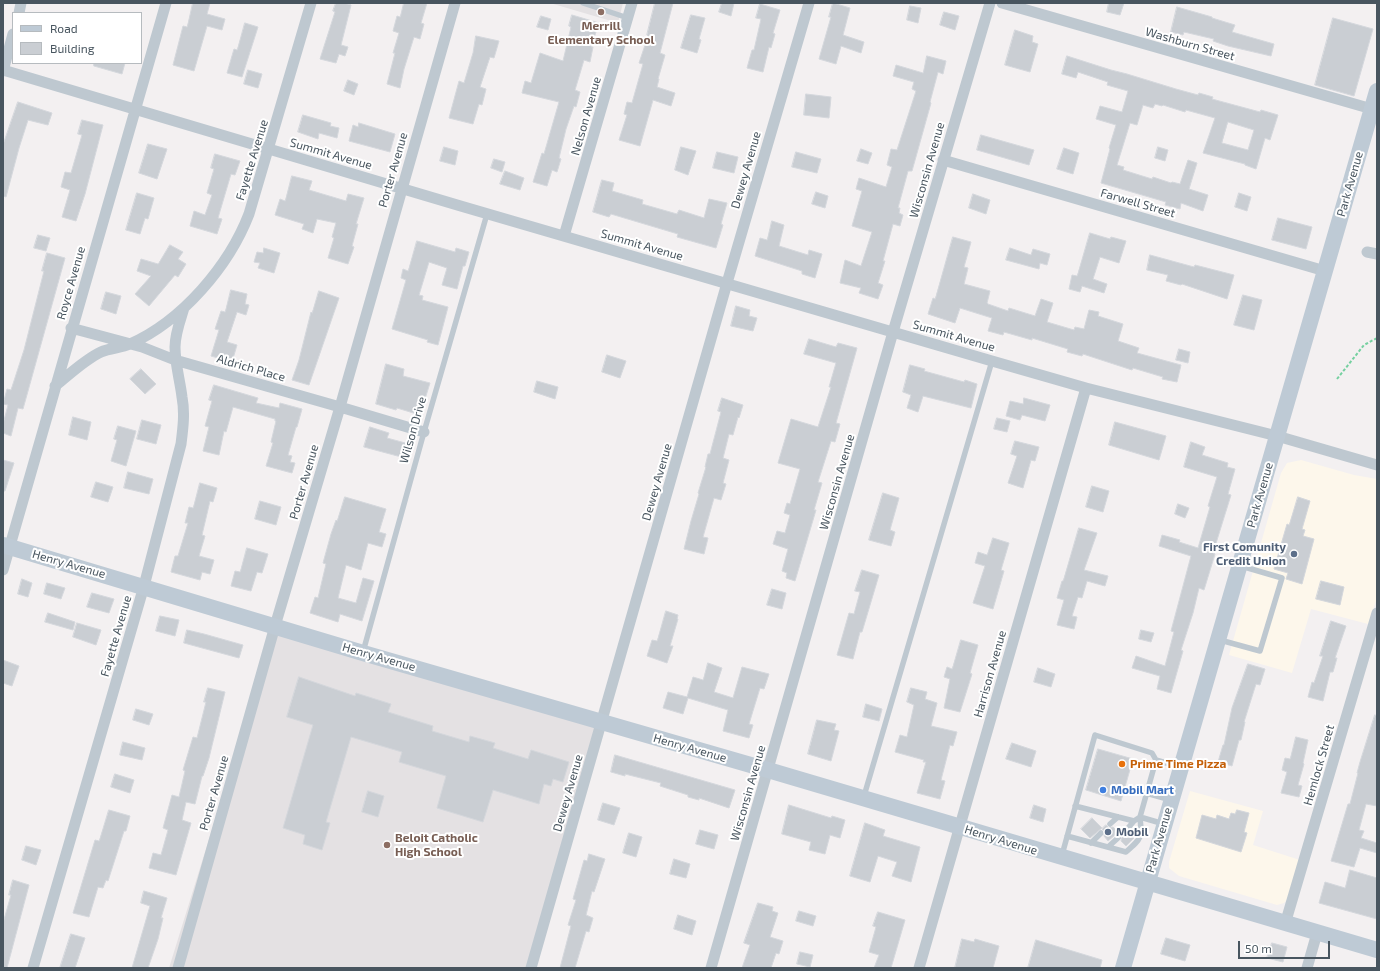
<!DOCTYPE html>
<style>
body{margin:0}
#map{position:relative;width:1380px;height:971px;overflow:hidden;background:#f3f0f1;font-family:"Exo 2",sans-serif}
canvas{display:block}
.frame{position:absolute;inset:0;border:4px solid #48555f;pointer-events:none}
.legend{position:absolute;left:12px;top:12px;width:130px;height:52px;box-sizing:border-box;background:#fff;border:1px solid #b6bbbf;margin:0;padding:5px 7px;list-style:none;font-size:12px;color:#48555f}
.legend li{display:flex;align-items:center;gap:8px;height:20px}
.legend b{width:20px;border:1px solid #b6bbbf}
.scale{position:absolute;left:1238px;top:941px;width:92px;height:18px;box-sizing:border-box;border:2px solid #48555f;border-top:0;padding-left:5px;font-size:12px;line-height:14px;white-space:nowrap;color:#48555f;-webkit-text-stroke:3px #fff;paint-order:stroke}
</style>
<div id="map">
<canvas width="1380" height="971"></canvas>
<div class="frame"></div>
<ul class="legend">
<li><b style="height:5px;background:#becad5"></b>Road</li>
<li><b style="height:11px;background:#caced3"></b>Building</li>
</ul>
<div class="scale">50 m</div>
</div>
<script>
const ctx = document.querySelector('canvas').getContext('2d');
ctx.lineJoin = 'round';
function fill(path, color) { ctx.fillStyle = color; ctx.fill(path, 'evenodd'); }
function stroke(path, color, width, dash) { ctx.strokeStyle = color; ctx.lineWidth = width; ctx.lineCap = dash ? 'butt' : 'round'; ctx.setLineDash(dash || []); ctx.stroke(path); }
function label(font, color, halo, rows, align = 'center') {
  ctx.font = font + ' "Exo 2",sans-serif'; ctx.lineWidth = 4; ctx.setLineDash([]); ctx.textBaseline = 'middle'; ctx.strokeStyle = halo; ctx.fillStyle = color; for (const [text, x, y, turn = 0] of rows) {
    ctx.save(); ctx.translate(x, y); ctx.rotate((+turn || 0) * Math.PI / 180); ctx.textAlign = isNaN(turn) ? turn : align; if (halo) ctx.strokeText(text, 0, 0); ctx.fillText(text, 0, 0); ctx.restore();
  }
}
const commercial = new Path2D(`
 M1301 460 1354 475 1377 479V598L1368 624 1311 609 1292 673 1229 655 1281 473 1287 463Z
 M1190 791 1263 811 1253 845 1300 860 1288 898 1284 903 1277 905 1179 876 1169 868V862Z`);
const education = new Path2D(`
 M550 3H623L618 23Z
 M275 626 602 722 531 968H169Z`);
const building = new Path2D(`
 M193 3H210L207 14 225 19 222 30 207 26 194 71 173 65 183 26 187 27Z
 M336 3H344L351 5 341 45 348 47 345 56 339 54 336 63 320 59 335 12 333 11Z
 M404 3H427L421 23 424 24 420 39 414 37 404 69 400 88 387 84 395 53H393L399 33 393 31 397 16 400 17Z
 M655 3H673L660 53 665 55 658 79H659L657 87 675 93 671 106 653 100 640 146 619 140 627 115 624 114 627 102 632 103 643 64 639 63 648 36 647 35Z
 M722 3H734L731 16 719 12Z
 M833 3 850 8 843 35 864 42 861 53 841 46 836 64 819 59 831 17H829Z
 M1109 3H1124L1120 15 1107 12Z
 M760 4 780 10 773 33 775 34 771 48 769 47 763 72 747 68 752 50H754L761 19 756 18Z
 M910 6 921 8 918 23 907 20Z
 M1177 7 1212 17V18L1235 25 1232 32 1274 44 1271 56 1228 46 1213 41 1214 39 1184 32 1183 35 1171 32Z
 M944 12 959 16 955 30 940 25Z
 M572 15 599 23 591 47H593L590 62 584 60 575 90 580 92 576 107 574 106 566 129 559 158 561 159 557 172 552 170 547 186 533 182 542 153 544 154 559 102 522 93 525 81 531 83 540 53 563 61 571 27 569 26Z
 M691 15 705 18 699 39 701 40 697 53 681 48Z
 M541 16 551 19 548 30 537 27Z
 M1333 18 1373 29 1354 96 1315 85Z
 M245 23 258 27 242 77 227 73 234 49 237 50Z
 M1015 30 1033 36 1032 42 1038 44 1030 72 1005 65Z
 M476 36 499 41 494 58 490 57 480 87 486 89 482 105 479 104 473 124 449 118 459 81 464 83 473 53Z
 M927 56 946 61 943 74 938 72 930 102 931 103 912 171H908L898 208H900L899 213 903 215 900 226 893 224 883 261H885L878 283 883 285 878 299 859 293 861 288 840 283 845 260 861 266 872 232 852 226 862 191 856 189 859 178 886 187 892 167 887 165 891 149 897 150 916 91 912 89 914 82 893 76 896 65 923 73Z
 M1067 56 1111 70 1127 74 1176 89 1198 95 1199 93 1213 97 1212 99 1260 112 1261 110 1278 115 1270 140 1265 138 1256 169 1245 165V164L1203 153 1215 118 1186 110 1185 112 1163 105 1162 106 1155 104 1153 108 1143 105 1137 125 1130 123 1117 165 1124 167 1123 170 1152 179 1153 177 1171 183 1172 182 1180 184 1188 160 1197 163 1189 189 1208 195 1203 211 1181 203 1180 209 1165 205 1166 202 1101 183 1110 149 1109 148 1116 125 1096 119 1100 106 1122 112 1128 91 1107 85 1108 82 1078 72 1076 78 1062 74ZM1228 122 1254 130 1248 150 1222 143Z
 M94 63H125L122 74 94 66Z
 M248 70 262 74 258 88 244 84Z
 M348 80 358 84 354 95 344 91Z
 M806 94 831 97 829 118 804 115Z
 M18 102 52 113 48 125 28 120 19 148 6 197 3 196V145Z
 M303 115 331 123 330 126 339 128 337 138 319 133 318 139 298 132Z
 M82 120 103 125 85 194 76 221 62 217 70 190 61 187 65 172 71 173 82 135 78 134Z
 M359 123 395 134 390 152 349 141 353 125 358 127Z
 M981 135 1034 150 1029 165 977 150Z
 M148 144 167 149 157 179 139 173Z
 M444 147 458 151 455 165 440 161Z
 M681 147 696 151 688 175 675 170Z
 M1158 147 1168 150 1165 161 1155 158Z
 M1064 148 1079 153 1073 174 1057 169Z
 M861 149 872 153 868 164 857 161Z
 M717 152 738 157 734 173 713 168Z
 M796 152 821 159 817 173 792 167Z
 M215 154 240 161 235 175 231 174 218 218 222 219 217 234 190 226 194 211 205 215 212 195 207 193 214 169 211 168Z
 M494 159 505 162 502 172 491 168Z
 M505 171 524 178 520 190 500 184Z
 M292 176 312 181 309 190 346 201 348 194 364 198 356 224H358L352 246 354 247 348 264 328 258 334 238 332 237 336 223 317 219 313 233 302 229 304 224 275 215 280 199 285 201Z
 M602 180 614 183 612 191 643 200 642 204 677 214 679 210 704 218 709 199 727 203 721 224 723 225 716 248 677 237 678 234 611 214 609 217 593 212Z
 M816 192 828 196 825 208 812 204Z
 M137 193 154 198 148 219 145 218 140 234 126 230Z
 M1239 193 1251 197 1247 211 1235 207Z
 M973 194 990 200 986 214 969 208Z
 M1278 218 1312 227 1306 249 1272 240Z
 M772 221 784 225 779 246 808 255 809 250 822 254 815 278 802 274V271L755 256 760 238 767 240Z
 M1090 233 1110 239 1111 237 1126 241 1119 263 1100 257 1093 279 1107 284 1104 293 1082 286 1080 292 1069 289 1072 275 1077 276Z
 M38 235 50 238 46 251 34 248Z
 M953 237 971 242 964 267 968 268 964 284 990 291 987 303 988 304 1008 311 1009 308 1035 316 1041 299 1053 303 1047 322 1074 330 1075 327 1084 329 1089 310 1099 312 1098 316 1123 324 1118 341 1139 348 1137 353 1181 365 1177 382 1162 379 1163 377 1133 368 1132 370 1083 354 1082 356 1067 352 1068 349 1032 338V340L1004 332 1003 335 988 331 992 318 960 308 955 323 928 314 933 298 935 299Z
 M417 241 455 252 456 248 469 252 465 266H463L457 289 442 285 447 268 429 262 419 295 423 296 422 300 448 307 438 345 427 342 428 340 392 329 406 280 401 278 403 269 408 271Z
 M170 245 183 252 178 259 186 264 178 277 175 275 149 306 135 294 151 276 137 271 141 259 158 264Z
 M264 248 280 253 274 273 258 268 260 263 254 262 257 252 263 253Z
 M1010 248 1031 255 1033 249 1050 254 1047 265 1040 263 1039 269 1006 260Z
 M47 253 65 258 23 409 18 408 11 436 3 433V424L8 405 3 404 7 389 11 390 24 350 44 271H42Z
 M1150 255 1194 267 1195 265 1234 275 1227 299 1182 284 1181 285 1166 281 1168 275 1147 270Z
 M231 290 247 294 245 304 249 305 246 315 237 312 227 342 237 345 232 362 211 356 219 330 215 329 221 311 225 312Z
 M319 291 339 298 309 385 292 380 299 360 311 312 312 313Z
 M106 292 121 296 116 314 101 309Z
 M1243 295 1262 300 1254 330 1234 325Z
 M736 306 750 310 749 316 757 318 753 331 731 326Z
 M809 339 836 347 838 343 857 348 836 423 840 424 835 442 831 441 818 482 822 483 814 510H816L795 581 786 578 787 573 782 571 788 549 773 544 777 531 785 533 790 515 784 513 787 503 790 504 800 469 778 463 791 419 818 427 831 387H829L836 363 804 354Z
 M1179 349 1190 352 1188 363 1176 360Z
 M607 355 626 361 620 378 602 372Z
 M386 364 404 369 403 376 430 383 420 415 397 408 396 410 376 404Z
 M910 365 925 369 924 371 964 382 965 380 977 384 971 408 923 396 918 412 907 408 911 395 903 392Z
 M141 369 156 384 145 394 130 379Z
 M537 381 558 387 555 399 534 392Z
 M214 385 258 398 256 403 279 408 280 403 302 409 297 427H296L288 455 292 456 290 462 295 463 292 473 266 466 273 443 271 442 276 421H275V419L233 407 226 432 224 431 219 455 203 451 209 427 205 426 212 401 209 400Z
 M722 398 743 405 739 418 738 417 733 435 729 434 723 458 729 460 723 483 726 484 721 500 714 498 703 537 708 538 704 554 684 549 691 521 699 494 698 493 706 467H705L708 454H710L721 412 718 411Z
 M1024 398 1050 405 1045 421 1022 415 1020 420 1006 416 1010 401 1023 404Z
 M73 417 91 422 87 440 69 435Z
 M997 418 1010 421 1007 432 994 429Z
 M142 420 161 425 156 444 137 439Z
 M1115 422 1166 436 1159 460 1109 445Z
 M118 426 136 431 126 466 111 461 117 440 114 439Z
 M370 427 389 433 387 438 409 444 405 458 364 447Z
 M1015 441 1039 447 1035 461 1031 460 1023 488 1008 483 1017 456 1011 454Z
 M1191 442 1205 447 1202 455 1228 463 1227 467 1235 469 1228 494 1231 495 1213 553 1215 554 1204 590 1199 588 1193 613 1181 650 1183 651 1171 693 1157 689 1160 676 1132 668 1136 656 1165 666 1174 632 1171 631 1191 556 1159 546 1162 535 1180 540 1179 542 1198 548 1210 507 1208 506 1217 477 1184 467Z
 M3 460 14 463 5 491H3Z
 M128 472 153 479 149 494 124 488Z
 M96 482 113 487 108 502 91 497Z
 M200 483 217 488 213 502 210 501 202 535 205 536 199 556 214 560 210 574 202 572 200 580 171 572 175 556H178L188 523H185L189 507 193 508Z
 M1092 486 1109 491 1103 512 1086 507Z
 M883 493 899 498 890 530 895 532 891 546 869 540Z
 M345 497 386 509 379 532 386 534 382 547 368 543 361 570 346 565 338 598 356 603 363 578 374 581 362 621 340 614 338 622 310 613 315 597 318 598 326 564 323 563 331 534 336 520 337 521Z
 M1298 497 1310 501 1302 529 1305 530 1303 536 1314 539 1302 584 1286 579 1288 573 1274 569 1287 524 1289 525Z
 M260 501 281 507 276 525 255 519Z
 M1178 504 1189 508 1185 518 1175 514Z
 M1079 528 1097 533 1084 570 1108 576 1105 586 1087 581 1082 598 1078 597 1072 616 1077 617 1074 629 1057 625 1064 600 1057 598 1062 581H1063Z
 M993 538 1009 543 1001 570 1004 571 993 609 973 603 985 566 975 563 978 552 987 555Z
 M247 548 268 554 262 573 257 572 251 591 231 586 235 571 240 572Z
 M862 570 879 575 862 632H860L853 659 837 655 849 613 854 614 860 592 855 591Z
 M22 579 32 583 28 597 18 594Z
 M1321 581 1344 587 1340 605 1316 599Z
 M47 583 65 588 61 599 44 594Z
 M772 589 786 593 782 609 767 605Z
 M92 593 114 599 109 613 87 607Z
 M666 611 678 615 677 619H678L670 646H673L667 663 647 656 652 640 657 641Z
 M48 613 75 622 73 630 45 622Z
 M160 616 179 620 175 636 156 631Z
 M1331 621 1346 626 1335 658H1337L1333 672H1330L1323 701 1308 697 1312 682 1314 683 1323 656H1320Z
 M77 623 101 630 96 645 73 637Z
 M187 630 204 634 243 645 239 658 184 643Z
 M1141 630 1154 633 1151 642 1139 639Z
 M961 640 978 645 970 673 972 674 960 712 944 708 950 679 944 677 947 667 952 669Z
 M3 660 19 666 12 686 3 683Z
 M708 663 722 668 714 692 733 698 742 667 769 674 764 689 760 688 749 724 753 725 749 738 723 731 728 710 688 698 683 714 663 708 668 692 687 697 693 677 703 680Z
 M1248 664 1265 669 1260 685 1256 684 1244 722H1245L1241 740H1239L1232 766 1218 762 1223 745H1224L1232 708Z
 M1038 668 1055 674 1051 687 1034 682Z
 M299 677 355 696 356 693 391 704 388 712 433 726 432 731 469 742 470 736 495 743 493 748 528 759 531 750 569 762 563 782 553 779 551 786 544 784 539 804 493 790 483 822 437 808 446 776 399 762 402 752 351 737 326 822 330 823 322 850 303 844 305 835 283 828 313 725 287 717Z
 M208 688 225 692 209 758 203 776H202L195 804 186 802 182 820 191 823 176 875 149 868 153 853 161 855 168 830 163 828 172 795 179 797 185 771 183 770 193 737 197 738 206 702H204Z
 M911 688 927 692 925 699 937 703 931 726 957 732 953 746 950 745 941 780 945 781 940 799 917 793 926 762H923L924 760 895 752 900 735 907 737 914 705 907 702Z
 M866 704 882 709 879 721 863 717Z
 M136 709 153 714 149 725 133 720Z
 M1375 715 1377 716V806L1366 804 1359 830 1364 831 1361 838 1377 843V853L1360 848 1354 867 1331 861 1348 804H1350L1358 773H1357L1360 762Z
 M817 720 836 724 834 730 839 731 831 761 808 754Z
 M1296 737 1308 740 1303 763 1304 764 1298 785 1302 786 1299 797 1281 793 1287 772 1282 770 1285 758 1290 759Z
 M123 742 145 748 142 760 120 755Z
 M1012 743 1036 751 1031 767 1006 759Z
 M1098 749 1133 759 1121 801 1086 790Z
 M615 755 735 790 729 808 699 798V800L688 797V795L660 786 661 783 625 774V776L611 772Z
 M115 774 134 780 130 793 111 787Z
 M368 791 384 796 378 817 362 812Z
 M603 803 620 808 614 825 598 820Z
 M789 805 831 818 832 816 845 820 840 838 830 835 825 854 809 850 811 842 782 834Z
 M1034 805 1046 809 1043 822 1030 818Z
 M109 810 130 816 126 831H124L108 881 106 880 103 888 98 887 89 917 73 913 95 840 99 841Z
 M1237 810 1249 813 1244 832 1247 833 1241 852 1196 838 1202 815 1216 819 1217 815 1229 819 1231 813 1235 814Z
 M1092 818 1102 828 1090 838 1081 829Z
 M865 823 885 830 883 836 920 847 911 882 892 876 897 862 878 856 870 882 850 876Z
 M1106 825 1109 828 1113 827 1118 832 1124 826 1125 831 1128 832 1131 831 1136 836 1126 846 1121 841 1122 837 1119 834 1115 835 1108 841 1104 836 1105 832 1102 829Z
 M700 830 718 835 714 849 696 844Z
 M629 833 642 837 636 857 623 853Z
 M26 846 41 850 36 865 22 860Z
 M589 854 605 859 594 892 592 891 586 915 593 918 589 932 586 931 575 968H560L571 926 568 925 576 900 573 899 584 860 587 861Z
 M674 859 690 864 686 878 670 874Z
 M1350 870 1377 878V919L1319 903 1325 882 1345 888Z
 M13 880 29 885 7 968H3V923L11 895H9Z
 M144 891 167 898 161 918H163L158 939 148 968H132L150 906 141 903Z
 M758 903 773 907 772 911 778 913 770 937 783 941 779 954 776 953 771 968H742L750 945 744 943Z
 M799 911 816 916 813 926 796 921Z
 M878 912 905 920 891 968H874L879 955 869 952 876 927 873 926Z
 M678 915 696 921 692 935 674 929Z
 M71 934 85 938 75 968H60Z
 M1166 938 1190 945 1185 961 1161 954Z
 M962 939 974 942 975 939 999 946 993 968H955Z
 M1036 940 1102 960 1100 968H1028Z
 M1272 943 1287 947 1283 962 1267 958Z
 M800 952 813 955 810 967 797 964Z`);
const path = new Path2D(`
 M1337 379 1364 345 1377 338`);
const lane = new Path2D(`
 M583 3 628 18
 M1220 640 1260 651 1282 578 1241 566
 M363 652 424 432 487 214
 M1146 793 1171 800
 M864 796 992 361
 M1075 806 1134 821 1140 817 1156 760
 M1110 824 1118 817
 M1128 828 1134 821
 M1067 836 1126 852C1142 838 1142 838 1140 817L1164 824
 M1091 843 1101 833
 M1108 847 1118 838
 M1062 855 1095 735 1152 753 1156 760 1180 767`);
const street = new Path2D(`
 M1002 3 1372 109
 M19 13 21 3
 M3 70C332 170 662 264 992 361L1086 388 1277 436 1377 465
 M3 71 13 34
 M943 160 1325 271
 M564 236 632 3
 M1367 252 1377 254
 M71 328 142 347 175 360 340 407 424 432
 M55 386C69 375 84 360 101 352 110 348 121 348 130 344 182 321 229 266 249 214L311 3
 M3 570 166 3
 M1285 924 1377 613
 M33 968 144 586 181 444C183 428 185 413 182 397 180 380 175 364 175 347 175 334 180 321 184 308
 M178 968 275 626 340 407 455 3
 M531 968 727 283 809 3
 M711 968 893 332 990 3
 M919 968 1086 388
 M1307 968 1317 933`);
const secondary = new Path2D(`
 M3 545 363 653 768 770 1377 950
 M1123 968 1377 91`);
const markers = [
 [601,12,4,"#8d6e63"],
 [1294,554,4,"#5c6f8a"],
 [1122,764,4,"#e8710a"],
 [1103,790,4,"#3f7fe0"],
 [1108,832,4,"#5c6f8a"],
 [387,845,4,"#8d6e63"]
];
const educationNames = [
 ["Merrill",601,26],
 ["Elementary School",601,40],
 ["Beloit Catholic",395,838,"left"],
 ["High School",395,852,"left"]
];
const streetNames = [
 ["Washburn Street",1190,44,16],
 ["Nelson Avenue",586,116,-74],
 ["Summit Avenue",331,154,16],
 ["Fayette Avenue",252,160,-73],
 ["Porter Avenue",393,170,-74],
 ["Dewey Avenue",746,170,-74],
 ["Wisconsin Avenue",927,170,-74],
 ["Park Avenue",1350,184,-74],
 ["Farwell Street",1138,203,16],
 ["Summit Avenue",642,245,16],
 ["Royce Avenue",71,283,-74],
 ["Summit Avenue",954,336,16],
 ["Aldrich Place",251,368,16],
 ["Wilson Drive",413,430,-74],
 ["Porter Avenue",304,482,-74],
 ["Dewey Avenue",657,482,-74],
 ["Wisconsin Avenue",837,482,-74],
 ["Park Avenue",1260,495,-74],
 ["Henry Avenue",69,564,16],
 ["Fayette Avenue",116,636,-74],
 ["Henry Avenue",379,657,16],
 ["Harrison Avenue",990,674,-74],
 ["Henry Avenue",690,748,16],
 ["Hemlock Street",1319,765,-74],
 ["Porter Avenue",214,793,-74],
 ["Dewey Avenue",568,793,-74],
 ["Wisconsin Avenue",748,793,-74],
 ["Henry Avenue",1001,840,17],
 ["Park Avenue",1159,840,-74]
];
const serviceNames = [
 ["First Comunity",1286,547],
 ["Credit Union",1286,561],
 ["Mobil",1116,832,"left"]
];
const foodNames = [
 ["Prime Time Pizza",1130,764]
];
const shopNames = [
 ["Mobil Mart",1111,790]
];
fill(commercial, '#fdf7eb');
fill(education, '#e4e1e3');
fill(building, '#caced3');
stroke(building, '#d4d7dc', 1);
stroke(path, '#75d0a0', 2, [3, 2]);
stroke(lane, '#bec8d0', 5.5);
stroke(street, '#bec8d0', 11);
stroke(secondary, '#becad5', 16);
for (const [x, y, r, color] of markers) { const dot = new Path2D(); dot.arc(x, y, r, 0, 2 * Math.PI); ctx.fillStyle = color; ctx.fill(dot); stroke(dot, '#fff', 1.5); }
label('bold 12px', '#785e54', '#fff', educationNames);
label('12px', '#48555f', '#fff', streetNames);
label('bold 12px', '#4e5e75', '#fff', serviceNames, 'right');
label('bold 12px', '#c56008', '#fff', foodNames, 'left');
label('bold 12px', '#366cbe', '#fff', shopNames, 'left');
</script>
